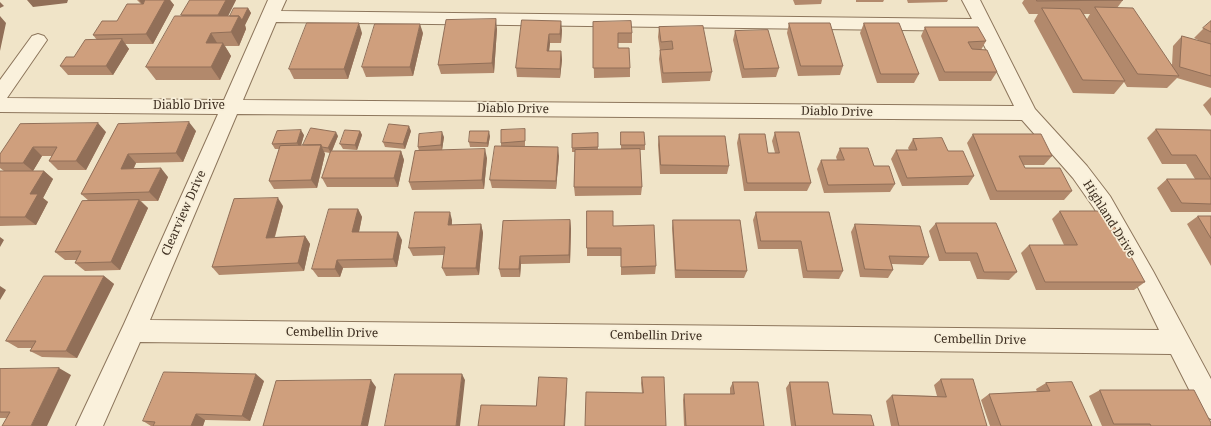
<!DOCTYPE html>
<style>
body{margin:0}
canvas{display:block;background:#f0e4c8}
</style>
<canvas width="1211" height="426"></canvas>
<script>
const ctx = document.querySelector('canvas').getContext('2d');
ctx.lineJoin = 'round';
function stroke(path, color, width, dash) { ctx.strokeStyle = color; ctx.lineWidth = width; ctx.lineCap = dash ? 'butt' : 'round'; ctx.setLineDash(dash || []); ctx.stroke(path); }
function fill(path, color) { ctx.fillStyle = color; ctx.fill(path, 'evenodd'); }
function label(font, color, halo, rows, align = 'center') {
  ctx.font = font + ' "Noto Serif",serif'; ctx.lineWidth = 3.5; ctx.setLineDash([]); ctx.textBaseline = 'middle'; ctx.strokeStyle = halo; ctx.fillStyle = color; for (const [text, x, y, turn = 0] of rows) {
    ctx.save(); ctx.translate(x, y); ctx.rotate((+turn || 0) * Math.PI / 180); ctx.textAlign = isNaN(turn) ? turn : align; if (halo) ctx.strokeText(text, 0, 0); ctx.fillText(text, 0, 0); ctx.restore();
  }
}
const minor = new Path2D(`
 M268 0H286L281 11 972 19 962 0H980L1035 109 1087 166 1110 196 1153 271 1211 379V419L1202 415 1171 354 140 342 103 426H76L124 324 218 114 0 112V80L32 36 38 34 44 36 47 40 7 98 224 100ZM276 22 977 31 1014 106 243 100ZM237 114 1022 120 1073 178 1094 208 1137 285 1159 330 150 320Z`);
const wall = new Path2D(`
 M137 0H170L174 5 153 44H125L129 49 113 75H68L60 66 74 57 97 40 93 35 117 21 141 4Z
 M190 0H236L228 16H230L248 8 251 13 245 25 246 29 239 46H225L231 56 220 80H156L146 67 182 16 181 15Z
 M793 0H822L821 4 795 5Z
 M856 0H884L883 2H856Z
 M907 0H948L947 2 908 3Z
 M1024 0H1123L1117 8 1172 65 1173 46 1182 36 1202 42 1194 38 1211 21V88L1177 78 1167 88 1127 87 1124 82 1114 94 1073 93 1034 21 1038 14H1029L1022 3ZM1084 14H1090L1087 19Z
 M522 20 562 30 561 43H550L549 51H561L562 60 560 78 517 77 516 68Z
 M593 22 632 33V43H618V48L630 68V77L594 78Z
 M789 23 843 66 840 75 798 76 787 33Z
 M864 23 919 74 914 83H877L860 33Z
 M659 27 712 72 710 81 662 83 659 59 660 51 658 37Z
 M925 27 986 41 981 50 997 72 991 81H939L921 36Z
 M497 29 494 73 441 74 438 65Z
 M735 31 779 68 776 77 742 78 733 40Z
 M362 33 348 79H294L289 69Z
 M423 33 413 76 366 77 362 67Z
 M1211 97V116L1203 105Z
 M118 124 196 131 183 162 136 163 134 168 168 177 158 201H141L148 208 120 270 85 271 75 263 77 260H65L55 252 89 201 81 194Z
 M525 129V146L516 147 559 156 556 189 492 188 490 180 501 146V143Z
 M1156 129 1211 130V212H1171L1157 188 1167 179H1195L1186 164H1162L1147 138Z
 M360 131 362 135 357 150 343 149 340 144Z
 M411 131 405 149 385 147 383 142Z
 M106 132 86 170H58L49 161 52 156H42L33 171H44L53 179 43 198 48 202 36 225 0 226V171H4L0 168V154Z
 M621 132 645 145V150H640L642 187 641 195 575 196 574 187 575 152H572V134L598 133V150L621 149Z
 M775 132 811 183 807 191H744L737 143 739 134 768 153H775L772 141Z
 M973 134 1052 156 1044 165H1024L1025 168 1072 191 1064 200H990L967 143Z
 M304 135 301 146H304L338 136 332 151H401L404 160 398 187H327L322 178 330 153 324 152 325 154 317 188 274 189 269 181 279 149H275L272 144Z
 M490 136 488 147H470L469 142Z
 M659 136 729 166 727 174H660L658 145Z
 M444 137 442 150 487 158 484 189 412 190 409 182 419 151 418 147Z
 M913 139 948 151 974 176 968 185 902 186 891 159 896 150H909L908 148Z
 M840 148 874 166 895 184 890 192 824 193 817 169 821 160H837L836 157Z
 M283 206 275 237 305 236 310 244 304 271 219 275 212 267Z
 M358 209 362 217 359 232 402 240 397 267 343 268 340 277H318L312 269Z
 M1060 211 1145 282 1134 290H1036L1021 253 1029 245H1064L1052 219Z
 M756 212H829L843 271 839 279 803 278 798 249H758L753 220Z
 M1198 216H1211V266L1187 224Z
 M452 220V225L481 224 483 233 479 275 446 276 442 268 444 255 413 256 409 248Z
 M570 220 571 229 570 263 521 264 520 277H501L499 269Z
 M673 220 747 271 744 278H675L672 228Z
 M936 223 1017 272 1009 280 977 279 970 261H939L929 231Z
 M855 224 929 257 923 265 892 264 893 270 888 278 860 277 851 232Z
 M613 226 656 266 655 274 621 275V256H587V248Z
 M104 276 114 284 77 358 42 357 30 351 32 348H18L6 341Z
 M0 369 71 375 7 418H0Z
 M642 377 666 426 642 393 641 383Z
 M941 379 987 426H891L886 401 892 395 937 396 934 385Z
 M264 381 250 421 205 420 203 426H151L143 421Z
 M733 382 764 426H684L683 400 684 394H730V388Z
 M790 382 833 414 874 426H791L786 388Z
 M1046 383 1092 426H990L981 400 989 394 1037 392 1036 389Z
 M1100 390 1211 426H1102L1089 396Z`);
const shadedWall = new Path2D(`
 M27 0H68L67 3 33 7Z
 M139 0H163L145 8Z
 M165 0H170L174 5 153 44 146 34Z
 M226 0H236L224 24 218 15Z
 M0 2 4 6 0 8Z
 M248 8 251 13 245 25 246 29 239 46 231 32 239 16Z
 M0 16 6 23 0 51Z
 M496 19 497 29 494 73 492 63Z
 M561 21 562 30 561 43 560 34Z
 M359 23 362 33 348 79 344 69Z
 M420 24 423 33 413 76 410 67Z
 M211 33 219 46 206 43Z
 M549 34 550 43 548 60 547 51Z
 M122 39 129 49 113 75 106 66Z
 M223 43 231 56 220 80 211 67Z
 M561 51 562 60 560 78V69Z
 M189 122 196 131 183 162 176 153Z
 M98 123 106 132 86 170 76 161Z
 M409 126 411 131 405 149 403 144Z
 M301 130 304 135 300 148 297 143Z
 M360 131 362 135 357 150 355 145Z
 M489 131 490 136 488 147 487 143Z
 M336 132 338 136 331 153 328 148Z
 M442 132 444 137 442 150 441 145Z
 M321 145 325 154 317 188 311 180Z
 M33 147 42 156 33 171 23 163Z
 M558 147 559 156 556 189V181Z
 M485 149 487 158 484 189 482 180Z
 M401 151 404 160 398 187 394 178Z
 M128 154 136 163 129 178 121 169Z
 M161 168 168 177 158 201 149 192Z
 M44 171 53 179 43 198 48 202 36 225 25 217 30 194Z
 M278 198 283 206 272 246 266 238Z
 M139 200 148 208 120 270 111 262Z
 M358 209 362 217 357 241 352 232Z
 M450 212 452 220 451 233 448 225Z
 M570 220 571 229 570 263 569 255Z
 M481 224 483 233 479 275 476 268Z
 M398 232 402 240 397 267 393 259Z
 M305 236 310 244 304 271 298 263Z
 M0 237 4 240 0 247Z
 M520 256 521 264 520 277 519 269Z
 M337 260 343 268 340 277 335 269Z
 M104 276 114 284 77 358 66 351Z
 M0 286 6 290 0 300Z
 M59 368 71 375 47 426H31Z
 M256 374 264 381 250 421 242 416Z
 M462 374 465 380 460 426H456Z
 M567 378V384L565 426H564Z
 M371 380 376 387 368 426H361Z
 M196 414 205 420 203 426H191Z`);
const building = new Path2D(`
 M145 0H165L146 34 93 35 102 21H117L127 4H143Z
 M190 0H226L218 15H181Z
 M1037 0H1123L1037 1Z
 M1095 7 1133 8 1179 76 1138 74Z
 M234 8H248L242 20 239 16H230Z
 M1042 8 1080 9 1125 81 1083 80Z
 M175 16H239L231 32 211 33 206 43H223L211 67H146Z
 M496 19 492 63 438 65 446 20Z
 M522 20 561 21 560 34H549L547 51H561L560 69 516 68Z
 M631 21 632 33H618V48H629L630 68H593V22Z
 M1211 21V32L1203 28Z
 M307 23H359L344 69H289Z
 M789 23H830L843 66H801Z
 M864 23H899L919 74H881Z
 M375 24H420L410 67H362Z
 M703 26 712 72 663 73 660 50 673 49 672 41 661 42 659 27Z
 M925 27H978L986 41 968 42 972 49 987 50 997 72H945Z
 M768 30 779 68 744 69 735 31Z
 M1182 36 1211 44V76L1180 67Z
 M122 39 106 66H60L66 57H74L85 40Z
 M189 122 176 153 128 154 121 169 161 168 149 192 81 194 118 124Z
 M98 123 76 161H49L57 147H33L23 163H0V154L20 124Z
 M389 124 409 126 403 144 383 142Z
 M311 128 336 132 328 148 322 147 321 145H303Z
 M525 129V141L501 143V130Z
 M1156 129 1211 130V179L1196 155H1172Z
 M301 130 297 143 272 144 277 131Z
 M345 130 360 131 355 145 340 144Z
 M470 131H489L487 143 469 142Z
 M442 132 441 145 418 147 419 134Z
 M621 132H644L645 145H621Z
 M775 132H799L811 183H747L739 134H765L768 153H779Z
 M598 133V147L572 148V134Z
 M973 134H1041L1052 156H1019L1025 168H1060L1072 191H997Z
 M659 136H725L729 166 661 165Z
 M942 138 948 151H963L974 176 907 178 896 150H917L913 139Z
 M321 145 311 180 269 181 280 146Z
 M495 146 558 147 556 181 490 180Z
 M840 148H868L874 166H889L895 184 828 185 821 160H844Z
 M485 149 482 180 409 182 415 151Z
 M640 149 642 187H574L575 150Z
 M331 151H401L394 178H322Z
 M0 171H44L30 194H38L25 217H0Z
 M1167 179H1211V204L1182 203Z
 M278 198 266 238 305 236 298 263 212 267 234 199Z
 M139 200 111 262 75 263 81 251 55 252 82 201Z
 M329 209H358L352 232H398L393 259 337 260 335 269H312Z
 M587 211H613V226L654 225 656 266 621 267V248H587Z
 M1060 211H1106L1145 282H1045L1029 245H1077Z
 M415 212H450L448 225 481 224 476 268H442L445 247 409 248Z
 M756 212H829L843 271H807L801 241H761Z
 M1198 216H1211V238Z
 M570 220 569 255 520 256 519 269H499L503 221Z
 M673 220H740L747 271 676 270Z
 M936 223H996L1017 272H984L977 253H946Z
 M855 224 920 226 929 257 889 256 893 270 865 269Z
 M44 276H104L66 351H30L36 341H6Z
 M59 368 31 426H2L10 412H0V369Z
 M164 372 256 374 242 416 196 414 191 426H153L155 422 143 421Z
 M395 374H462L456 426H385Z
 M539 377 567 378 564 426H478L481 405 536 406Z
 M642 377H664L666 426H585L586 392 643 393Z
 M941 379H973L987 426H899L892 395 946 397Z
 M371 380 361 426H263L276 381Z
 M733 382H758L764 426H686L684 394H734Z
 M790 382H828L833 414 871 415 874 426H796Z
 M1072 382 1092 426H1001L989 394 1050 391 1046 383Z
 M1100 390H1194L1211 423V426H1151L1150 424H1114Z`);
const streetNames = [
 ["Diablo Drive",189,106],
 ["Diablo Drive",513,109,1],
 ["Diablo Drive",837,112,1],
 ["Clearview Drive",184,213,-66],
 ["Highland Drive",1109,219,58],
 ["Cembellin Drive",332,333,1],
 ["Cembellin Drive",656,336,1],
 ["Cembellin Drive",980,340,1]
];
stroke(minor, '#8d765c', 2);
fill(minor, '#faf1dc');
fill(wall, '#b2896c');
fill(shadedWall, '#916f58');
fill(building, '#cf9f7d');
stroke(building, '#916f58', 1);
label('12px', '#3d2e20', '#f7eed8', streetNames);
</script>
